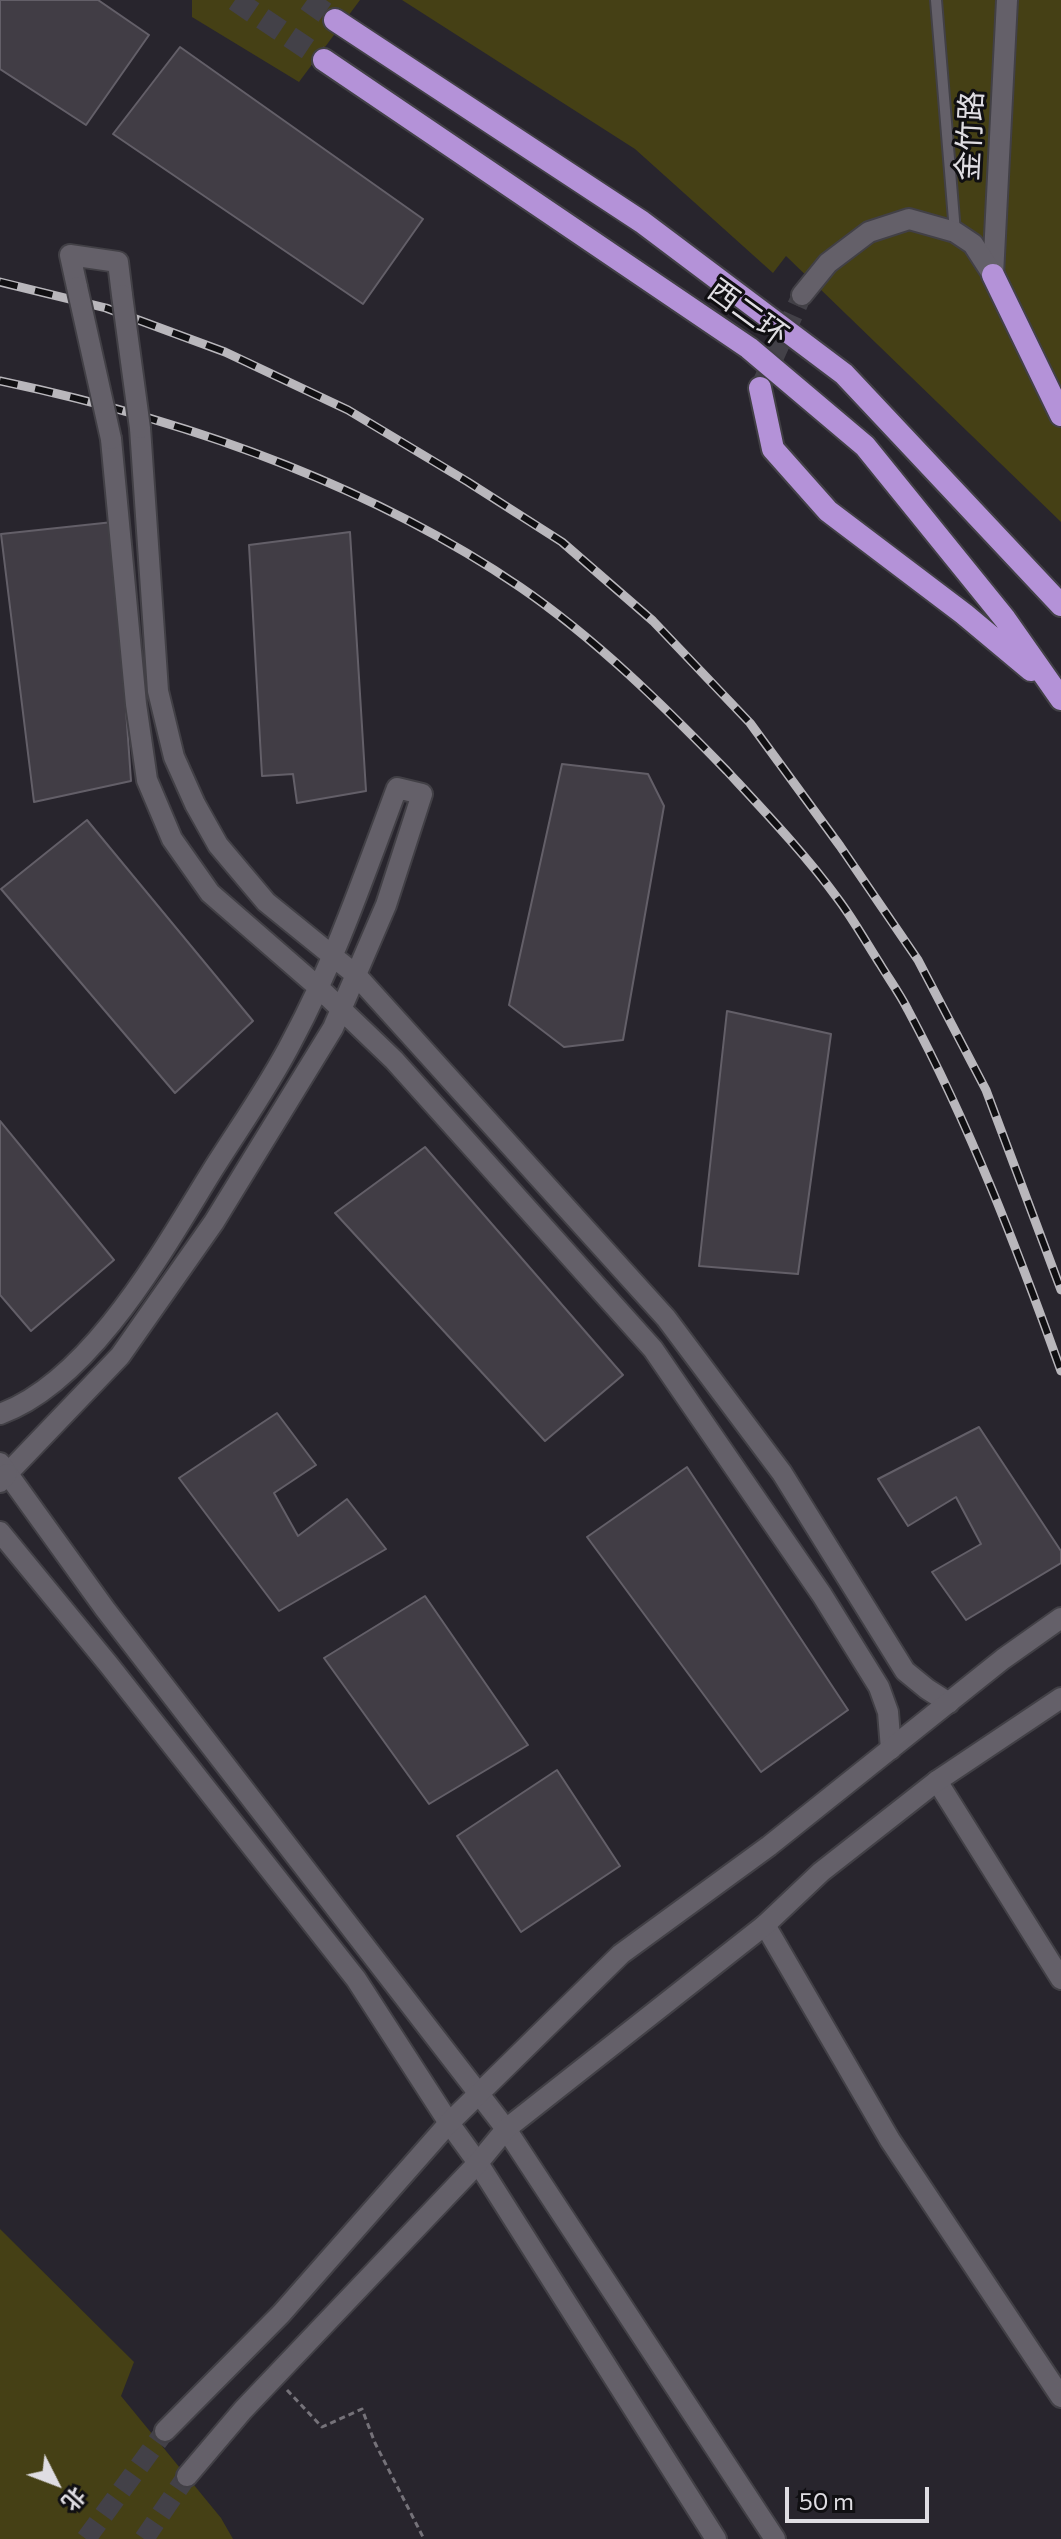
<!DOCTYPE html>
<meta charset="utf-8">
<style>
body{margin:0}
#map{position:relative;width:1061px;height:2539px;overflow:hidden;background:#28252d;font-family:Commissioner,"Noto Sans SC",sans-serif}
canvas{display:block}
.north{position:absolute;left:16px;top:2443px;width:80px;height:80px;-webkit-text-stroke:6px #100f12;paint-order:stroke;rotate:132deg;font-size:22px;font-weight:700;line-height:32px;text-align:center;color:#dfdde2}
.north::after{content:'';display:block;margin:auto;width:28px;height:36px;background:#dfdde2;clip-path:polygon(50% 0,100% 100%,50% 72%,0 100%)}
.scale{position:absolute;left:785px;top:2487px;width:144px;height:36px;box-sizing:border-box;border:4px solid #dfdde2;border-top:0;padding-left:10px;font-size:24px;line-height:28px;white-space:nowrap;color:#dfdde2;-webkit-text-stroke:6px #100f12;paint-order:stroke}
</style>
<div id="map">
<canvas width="1061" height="2539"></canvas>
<div class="north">北</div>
<div class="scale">50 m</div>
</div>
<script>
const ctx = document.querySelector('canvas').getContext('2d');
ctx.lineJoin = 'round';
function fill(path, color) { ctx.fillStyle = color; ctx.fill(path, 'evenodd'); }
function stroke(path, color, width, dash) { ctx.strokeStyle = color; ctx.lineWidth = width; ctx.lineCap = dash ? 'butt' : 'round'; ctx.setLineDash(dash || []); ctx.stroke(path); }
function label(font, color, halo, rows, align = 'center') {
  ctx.font = font + ' Commissioner,"Noto Sans SC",sans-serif'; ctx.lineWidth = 6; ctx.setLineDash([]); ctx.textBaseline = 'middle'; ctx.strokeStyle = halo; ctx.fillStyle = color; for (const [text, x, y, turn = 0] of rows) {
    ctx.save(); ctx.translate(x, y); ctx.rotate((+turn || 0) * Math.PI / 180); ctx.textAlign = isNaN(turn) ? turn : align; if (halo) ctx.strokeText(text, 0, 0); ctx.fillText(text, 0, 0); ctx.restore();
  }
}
const green = new Path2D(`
 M192 0H360L299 82 192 17Z
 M402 0H1061V522L786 256 773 273 635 149Z
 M0 2229 134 2362 121 2396 221 2518 233 2539H0Z`);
const building = new Path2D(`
 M0 0H98L149 35 86 125 0 69Z
 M180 47 423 219 363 304 113 134Z
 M113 522 131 781 34 802 1 534Z
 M350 532 366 791 297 803 293 774 262 776 249 545Z
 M562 764 648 774 664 806 623 1040 564 1047 509 1005Z
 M87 820 253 1021 175 1093 1 889Z
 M727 1011 831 1034 798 1274 699 1266Z
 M0 1121 114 1260 31 1331 0 1295Z
 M425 1147 623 1375 545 1441 335 1213Z
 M277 1413 316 1465 274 1493 298 1536 347 1499 386 1549 279 1611 179 1478Z
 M979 1427 1061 1551V1563L966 1620 932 1572 981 1544 956 1497 908 1526 878 1479Z
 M687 1467 848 1710 761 1772 587 1537Z
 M425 1596 528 1745 429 1804 324 1658Z
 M557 1770 620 1866 521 1932 457 1836Z`);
const secondaryTunnel = new Path2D(`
 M760 388 802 295
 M86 2539 165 2431
 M144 2539 187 2476`);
const trunkTunnel = new Path2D(`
 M235 0 324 60
 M307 0 335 20`);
const path = new Path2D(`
 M287 2390 322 2427 362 2409 375 2443 424 2539`);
const service = new Path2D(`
 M936 0 955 232`);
const minor = new Path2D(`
 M993 275 1007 0
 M77 287 70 255 118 262 122 295
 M140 428 158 691 174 757 195 804 218 845 266 902 356 975 666 1318 782 1473 905 1671 927 1689 949 1703
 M111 439 136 704 147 780 172 839 210 893 318 987 394 1060 653 1349 822 1595 879 1687 888 1712 891 1749
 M0 1414C91 1381 163 1250 212 1171 239 1128 269 1086 292 1041 335 961 365 873 397 788L422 794 386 905 333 1028 214 1222 120 1356 7 1474
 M765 1925 890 2140 1061 2397`);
const tertiary = new Path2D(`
 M0 1463 105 1609 506 2129 775 2539
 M0 1532 109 1665 356 1979 449 2123 478 2163 716 2539
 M937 1781 1061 1979`);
const secondary = new Path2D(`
 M802 295 828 263 869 232 909 219 955 232 973 244 993 275
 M0 1482 7 1474
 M165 2431 281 2314 449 2123 621 1954 769 1846 1003 1659 1061 1618
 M187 2476 243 2410 478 2163 506 2129 765 1925 821 1872 937 1781 1061 1698`);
const trunk = new Path2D(`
 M335 20 642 222 844 374 1061 605
 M324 60 749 348 865 446 1005 619 1061 699
 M993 275 1061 415
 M760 388 773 449 828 511 964 614 1031 670`);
const rail = new Path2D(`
 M0 282 106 308 225 352 348 410 468 482 562 542 653 621 750 723 840 846 918 960 986 1090 1061 1290
 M0 381C182 419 365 482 520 587 596 639 663 705 727 771 765 812 805 854 838 899 853 919 866 942 880 964 889 979 900 994 908 1010 970 1126 1017 1248 1061 1371`);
const minorBridge = new Path2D(`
 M77 287 111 439
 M122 295 140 428`);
const streetNames = [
 ["金竹路",970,136,-87],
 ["西二环",748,313,36]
];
fill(green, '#454015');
fill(building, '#413d45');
stroke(building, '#635f68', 2);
stroke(secondaryTunnel, '#434148', 20, [20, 10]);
stroke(trunkTunnel, '#434148', 22, [22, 11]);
stroke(service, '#424046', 14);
stroke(minor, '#424046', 24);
stroke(tertiary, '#424046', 24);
stroke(secondary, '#424046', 24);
stroke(trunk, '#424046', 26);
stroke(path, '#757279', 3, [6, 4]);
stroke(service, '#646069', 10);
stroke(minor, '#646069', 20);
stroke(tertiary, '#646069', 20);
stroke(secondary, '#646069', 20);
stroke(trunk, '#b492d8', 22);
stroke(rail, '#b9b7bc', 9);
stroke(rail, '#100f12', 6, [18]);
stroke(minorBridge, '#424046', 24, []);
stroke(minorBridge, '#646069', 20);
label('30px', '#dfdde2', '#100f12', streetNames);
</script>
